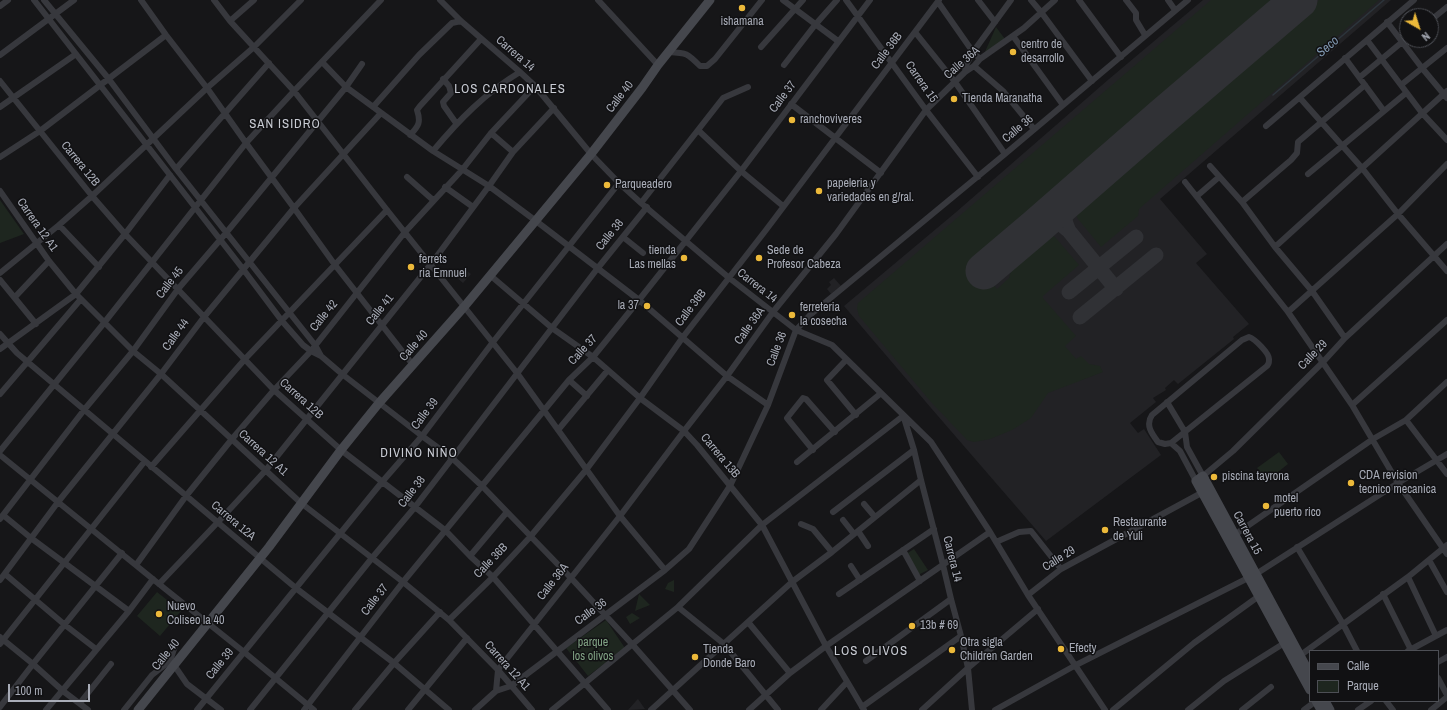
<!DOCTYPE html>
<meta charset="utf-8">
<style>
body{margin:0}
#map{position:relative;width:1447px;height:710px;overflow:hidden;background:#161618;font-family:"Archivo Narrow",sans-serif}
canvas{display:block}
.legend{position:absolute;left:1309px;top:650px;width:130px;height:52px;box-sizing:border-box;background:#111113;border:1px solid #4d4f55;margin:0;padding:5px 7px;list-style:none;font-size:12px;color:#a8acb7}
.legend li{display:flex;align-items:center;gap:8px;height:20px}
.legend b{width:20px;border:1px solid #4d4f55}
.north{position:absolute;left:1399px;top:8px;width:40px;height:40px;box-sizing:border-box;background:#111113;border:1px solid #4d4f55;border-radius:50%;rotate:141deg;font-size:11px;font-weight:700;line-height:16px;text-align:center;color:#a8acb7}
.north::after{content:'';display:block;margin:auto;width:14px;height:18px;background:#ecb93a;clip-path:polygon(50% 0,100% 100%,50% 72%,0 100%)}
.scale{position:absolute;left:8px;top:684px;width:82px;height:18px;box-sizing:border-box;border:2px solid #a8acb7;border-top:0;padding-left:5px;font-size:12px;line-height:14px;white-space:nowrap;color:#a8acb7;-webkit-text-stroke:3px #111113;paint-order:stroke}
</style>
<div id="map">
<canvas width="1447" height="710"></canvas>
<ul class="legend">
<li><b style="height:5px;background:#45474d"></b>Calle</li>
<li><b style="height:11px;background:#1e261f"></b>Parque</li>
</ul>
<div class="north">N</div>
<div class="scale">100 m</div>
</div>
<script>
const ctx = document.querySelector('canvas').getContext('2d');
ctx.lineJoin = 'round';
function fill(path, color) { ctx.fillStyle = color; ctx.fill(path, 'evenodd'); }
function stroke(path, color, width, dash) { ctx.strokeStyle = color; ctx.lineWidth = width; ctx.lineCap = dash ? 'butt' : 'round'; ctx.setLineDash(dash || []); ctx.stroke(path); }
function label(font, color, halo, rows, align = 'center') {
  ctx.font = font + ' "Archivo Narrow",sans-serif'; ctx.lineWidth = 3; ctx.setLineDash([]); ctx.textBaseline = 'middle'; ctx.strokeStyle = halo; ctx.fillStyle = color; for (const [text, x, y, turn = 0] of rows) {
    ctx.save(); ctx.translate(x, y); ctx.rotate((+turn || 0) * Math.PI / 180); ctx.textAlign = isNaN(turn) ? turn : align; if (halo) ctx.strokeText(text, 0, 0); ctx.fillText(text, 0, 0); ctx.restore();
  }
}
const built = new Path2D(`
 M1203 0H1391L1160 199 1207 254 1196 263 1249 324 1233 337 1234 339 1178 384 1174 380 1165 388 1166 390 1153 398 1156 402 1130 423 1138 433 1144 429 1161 455 1046 541 931 408 844 306 955 213 1109 79Z
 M463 268 471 274 463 283 456 277Z
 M834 278 841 286 831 294 827 289 831 285 829 282Z
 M638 699 645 709 628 710 636 701Z`);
const green = new Path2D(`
 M1211 0H1281L975 264 997 289 1009 278 1013 264 1046 236 1050 235 1055 237 1079 265 1043 296V298L1076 336 1065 346 1076 359 1081 356 1089 364 1100 366 1103 372 1048 393 1031 418 1012 430 990 439 974 442 967 440 931 402 859 316 857 308 858 303Z
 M1319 0H1379L1139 209 1138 216 1101 247 1078 219 1076 215 1078 207Z
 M996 27 1005 39 984 54Z
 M0 200 24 234 0 243Z
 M1279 452 1288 464 1268 480 1257 468Z
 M914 549 928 570 918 575 906 554Z
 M674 580V592L665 589 668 583Z
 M157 592 181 611 160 636 137 616Z
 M639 594 650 605 635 611Z
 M632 613 640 618 630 624 626 617Z
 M606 620 625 648 588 676 566 648Z`);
const stream = new Path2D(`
 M1273 95 1384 0`);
const taxiway = new Path2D(`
 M1068 198C1063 210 1063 219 1069 231L1116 289
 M1036 227C1051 219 1056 219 1069 231
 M1069 292 1096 270V265L1100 266 1103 264 1136 237
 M1080 317 1156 255`);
const runway = new Path2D(`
 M984 271 1036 227 1162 117 1299 0`);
const street = new Path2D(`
 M34 0 243 269 282 321 303 345 311 351 321 356 342 374 422 436 452 458 483 487 571 578 632 644 690 710
 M44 0 108 78 176 169 315 345 321 356
 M141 0 166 35 207 88 246 143 294 208 335 265 413 365
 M214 0 230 21 294 91 387 210 517 373 620 516 665 570
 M440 0 461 21 520 72 535 86 591 154 619 183 641 203 728 277 796 330 832 345 931 442 990 532 1028 595 1105 710
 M598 0 658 65
 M783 0 838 41
 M846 0 926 110 978 177
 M978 0 995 22
 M1031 0 1041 12 1092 81
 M1079 0 1121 57
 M1126 0 1136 13V20L1145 35
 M1168 0 1175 10
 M938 2 973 52 966 65 965 72
 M0 6 8 0
 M1431 20 1447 7
 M230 21 254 0
 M1387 22 1422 68 1447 98
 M915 32 955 82 1005 154
 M1013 36 1063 105
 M1367 40 1422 113 1447 140
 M761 47 803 0
 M669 52C687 53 687 53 700 66H707L715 59 762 0
 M0 55 74 0
 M1345 58 1384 111
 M980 59 973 52 1011 0
 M322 62 346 87 433 151 489 186 536 221 639 300 727 376 768 405
 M784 65 815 25 837 0
 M974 66 1003 91 1034 129
 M1360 77 1407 38
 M443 79 449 86 451 93 443 102 444 106 456 123
 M0 81 92 196 125 234 274 390 341 450 446 531 470 556 493 577 608 710
 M1401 85 1447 48
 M1300 98 1362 168 1398 214 1447 271
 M791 104 881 173
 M0 107 76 54
 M373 107 419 55 452 23 461 21
 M1266 126 1414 0
 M698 130 741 171 783 206
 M491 133 513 152
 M410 135C419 126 421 122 417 110L420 106 481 39
 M433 151C459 120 485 93 520 72
 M0 157 40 131 166 35
 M1210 166 1242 202 1275 247 1312 291 1345 338
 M176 169 269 63
 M1308 174 1406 93
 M407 177 433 200
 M1185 182 1288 312 1352 405 1398 483 1447 554
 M445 187 473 207
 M0 191 49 261 75 293 133 351 161 374 301 503 403 582 449 620 498 670 532 710
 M1197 196 1219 177
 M1242 202 1291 160 1297 153 1298 142 1365 85
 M641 203 723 98 748 87
 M59 225 99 267
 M623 237 643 253
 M1275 247 1447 91
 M0 273 59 225 92 196 207 88 254 47 301 0
 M491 276 552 328 593 357 640 398 684 431 697 445 762 525 826 646 864 710
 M0 280 36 324
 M15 297 49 261
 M1288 312 1398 214 1447 164
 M0 334 17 353 260 558 297 589 394 663 449 710
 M1249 337C1255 339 1269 353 1269 359 1269 363 1269 363 1267 366L1171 443 1165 444 1158 442C1152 434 1145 425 1152 415L1242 340Z
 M0 349 76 294 125 234 170 175
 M846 360 827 380 856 415
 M569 380 587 396
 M0 394 81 299
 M1167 402 1185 432 1187 447 1203 476 1233 451 1323 362 1345 338 1447 244
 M1352 405 1447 320
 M904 418 914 450 921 480 943 565 951 599 961 636 968 668 972 710
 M1406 420 1447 474
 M558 430 608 370
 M1171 443 1180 451 1196 481
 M813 450 787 418 803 398 806 399 835 432
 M0 451 104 323 246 143 294 91 381 0
 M0 455 159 584 244 652 314 710
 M797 462 880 394
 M151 467 245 359 387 210
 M864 504 875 517
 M833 512 914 450
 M3 515 31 538 129 611
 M0 519 84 410 133 351 178 289 226 233 346 87 362 64
 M843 520 854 534
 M801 524 813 529 832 552
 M858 531 868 546
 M1233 536 1373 439 1406 420 1447 382
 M996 542 1019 532 1031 531 1061 569
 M1297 547 1343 624 1357 651
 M903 550 920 581
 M470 556 507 512
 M1429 560 1447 592
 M136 565 186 496 232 439 274 390 311 351 405 232 462 170 491 133 535 86
 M851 566 860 580
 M5 574 65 625 96 649
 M1408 577 1436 636
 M0 580 58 502 161 374 204 317 294 208 381 113
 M159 584 218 522 266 470 431 264 489 186 513 152 554 108
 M839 594 934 529
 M1383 594 1411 650
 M1028 595 1061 569 1205 491
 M678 607 724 644 778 710
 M449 620 493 577 530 537 586 470 640 398 683 337 766 230 939 0
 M748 622 790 673
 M0 637 33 664 63 691 88 710
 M0 644 145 461
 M1408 651 1447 630
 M1298 657 1408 577 1447 545
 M866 661 951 599
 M1438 662 1447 657
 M174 665 187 684 221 710
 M1438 678 1447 695
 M496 691 498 670 620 516 684 431 727 376 773 312 836 234 926 110 965 72 974 66 980 59 1024 28 1055 0
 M1386 701 1393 710
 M80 703 111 664
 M0 707 33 664 122 553
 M862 707 961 636
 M46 710 129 611 153 579
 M124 710 152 675 170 661 175 646
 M197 710 382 482 422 436 493 342 619 183
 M250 710 372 558 415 507 597 269 647 207
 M304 710 403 582 569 380 593 357 639 300 741 171 870 0
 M355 710 394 663 440 612
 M408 710 467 638
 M475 710 496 691 511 686 665 570 689 549 730 486 768 405 796 330 810 315 1005 154 1188 0
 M552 710 678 607 762 525 903 416
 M651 710 792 582 832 552 921 480
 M749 710 790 673 826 646 990 532
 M821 710 847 682
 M922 710 968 668 1038 609
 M995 710 1076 665 1256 574 1398 483 1447 454
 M1113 710 1194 643 1259 596
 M1188 710 1224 681 1286 642
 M1242 710 1271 687
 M1304 710 1316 701
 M1358 710 1371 701
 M1431 710 1447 697`);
const secondary = new Path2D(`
 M1310 674 1203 476 1196 481 1310 690
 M1316 701 1321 710
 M1325 701 1330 710
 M138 710 269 547 341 450 379 403 464 307 591 154 642 88 658 65 710 0`);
const markers = [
 [742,8,4,"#ecb93a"],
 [1013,52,4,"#ecb93a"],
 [954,99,4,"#ecb93a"],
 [792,120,4,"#ecb93a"],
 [607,185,4,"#ecb93a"],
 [819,191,4,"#ecb93a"],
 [684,258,4,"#ecb93a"],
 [759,258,4,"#ecb93a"],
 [411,267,4,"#ecb93a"],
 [647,306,4,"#ecb93a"],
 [792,315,4,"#ecb93a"],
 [1214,477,4,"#ecb93a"],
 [1351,483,4,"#ecb93a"],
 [1266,506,4,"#ecb93a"],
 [1105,530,4,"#ecb93a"],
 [159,614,4,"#ecb93a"],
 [912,626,4,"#ecb93a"],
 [1061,649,4,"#ecb93a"],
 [952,650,4,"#ecb93a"],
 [695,657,4,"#ecb93a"]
];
const poiNames = [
 ["ishamana",742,22,"center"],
 ["centro de",1021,45],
 ["desarrollo",1021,59],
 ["Tienda Maranatha",962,99],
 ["ranchoviveres",800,120],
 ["papeleria y",827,184],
 ["variedades en g/ral.",827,198],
 ["Parqueadero",615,185],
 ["tienda",676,251,"right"],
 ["Las mellas",676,265,"right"],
 ["Sede de",767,251],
 ["Profesor Cabeza",767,265],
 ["ferrets",419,260],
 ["ria Emnuel",419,274],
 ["la 37",639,306,"right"],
 ["ferreteria",800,308],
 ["la cosecha",800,322],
 ["CDA revision",1359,476],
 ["tecnico mecanica",1359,490],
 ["piscina tayrona",1222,477],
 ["motel",1274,499],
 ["puerto rico",1274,513],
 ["Restaurante",1113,523],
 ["de Yuli",1113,537],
 ["Nuevo",167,607],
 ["Coliseo la 40",167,621],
 ["13b # 69",920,626],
 ["Otra sigla",960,643],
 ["Children Garden",960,657],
 ["Efecty",1069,649],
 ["Tienda",703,650],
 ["Donde Baro",703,664]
];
const streetNames = [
 ["Calle 36B",887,51,-53],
 ["Carrera 14",515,54,41],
 ["Calle 36A",962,63,-41],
 ["Carrera 15",921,82,55],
 ["Calle 40",620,97,-52],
 ["Calle 37",783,97,-53],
 ["Calle 36",1018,129,-40],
 ["Carrera 12B",80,164,51],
 ["Carrera 12 A1",37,225,55],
 ["Calle 38",610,235,-51],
 ["Calle 45",170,283,-52],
 ["Carrera 14",757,286,38],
 ["Calle 36B",691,308,-53],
 ["Calle 41",380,310,-51],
 ["Calle 42",324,316,-51],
 ["Calle 36A",750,326,-54],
 ["Calle 44",176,335,-54],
 ["Calle 40",414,346,-49],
 ["Calle 36",777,349,-69],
 ["Calle 37",583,350,-47],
 ["Calle 29",1313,355,-46],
 ["Carrera 12B",301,399,42],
 ["Calle 39",425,414,-53],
 ["Carrera 12 A1",263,453,42],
 ["Carrera 13B",720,456,50],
 ["Calle 38",412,492,-52],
 ["Carrera 12A",233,521,40],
 ["Carrera 15",1247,533,62],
 ["Carrera 14",952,559,76],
 ["Calle 29",1059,559,-32],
 ["Calle 36B",491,561,-46],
 ["Calle 36A",553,582,-52],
 ["Calle 37",375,600,-52],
 ["Calle 36",591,612,-36],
 ["Calle 40",166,655,-51],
 ["Calle 39",220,664,-51],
 ["Carrera 12 A1",507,666,48]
];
const parkNames = [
 ["parque",593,643],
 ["los olivos",593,657]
];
const waterNames = [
 ["Seco",1328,47,-41]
];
const neighbourhoodNames = [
 ["LOS CARDONALES",510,90],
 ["SAN ISIDRO",285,125],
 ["DIVINO NIÑO",419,454],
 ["LOS OLIVOS",871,652]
];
fill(built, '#222225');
fill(green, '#1e261f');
stroke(stream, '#2c343b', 1.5);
stroke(taxiway, '#303135', 15);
stroke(runway, '#303135', 37);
stroke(street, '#37383d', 6);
stroke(secondary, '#45474d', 9);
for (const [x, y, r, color] of markers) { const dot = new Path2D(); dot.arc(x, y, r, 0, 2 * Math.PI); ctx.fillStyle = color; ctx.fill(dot); stroke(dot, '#111113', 1.5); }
label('12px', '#a8acb7', '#111113', poiNames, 'left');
label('12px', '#a8acb7', '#111113', streetNames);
label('12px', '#80a284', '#111113', parkNames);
label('italic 13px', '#8198b1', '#111113', waterNames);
ctx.letterSpacing = '1px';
label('13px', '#c9ccd4', '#111113', neighbourhoodNames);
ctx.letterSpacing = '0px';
</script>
